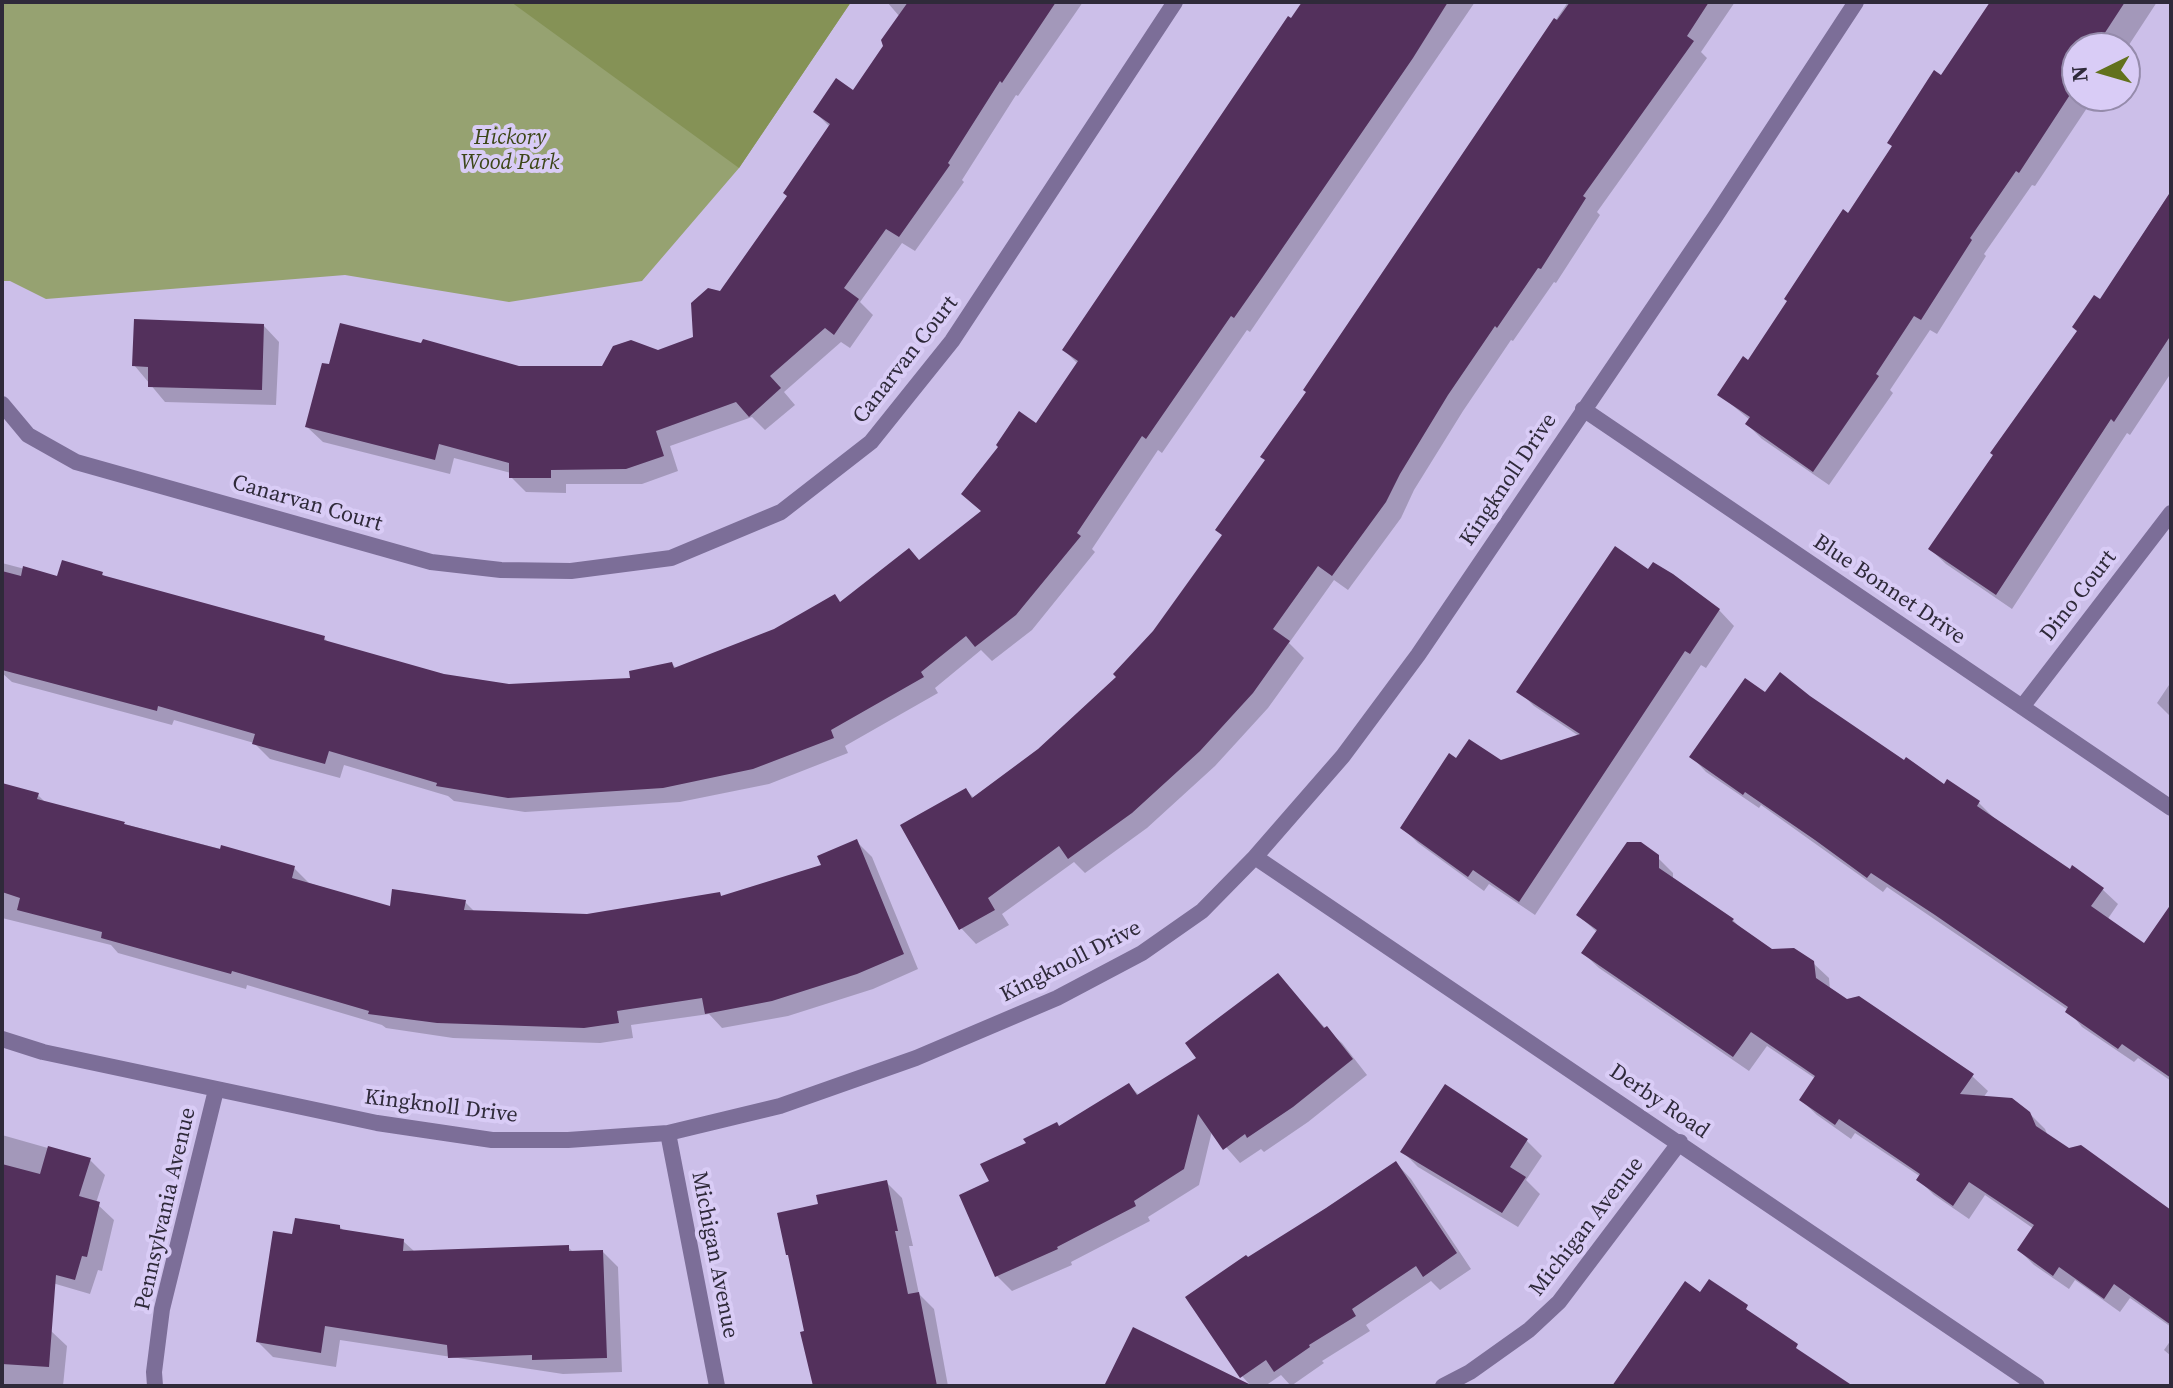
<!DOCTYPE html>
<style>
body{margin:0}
#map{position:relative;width:2173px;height:1388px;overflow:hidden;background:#ccbfe9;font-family:"Source Serif 4",serif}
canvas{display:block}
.frame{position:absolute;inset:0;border:4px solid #2f2a3a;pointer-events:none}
.north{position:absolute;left:2061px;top:32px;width:80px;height:80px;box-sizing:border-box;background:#d9ccf6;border:2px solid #958bab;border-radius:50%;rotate:265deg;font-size:22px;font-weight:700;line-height:32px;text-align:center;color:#2f2a3a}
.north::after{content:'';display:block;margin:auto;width:28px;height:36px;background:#62711d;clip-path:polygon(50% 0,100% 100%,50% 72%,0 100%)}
</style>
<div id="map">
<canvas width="2173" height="1388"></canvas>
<div class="frame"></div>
<div class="north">N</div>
</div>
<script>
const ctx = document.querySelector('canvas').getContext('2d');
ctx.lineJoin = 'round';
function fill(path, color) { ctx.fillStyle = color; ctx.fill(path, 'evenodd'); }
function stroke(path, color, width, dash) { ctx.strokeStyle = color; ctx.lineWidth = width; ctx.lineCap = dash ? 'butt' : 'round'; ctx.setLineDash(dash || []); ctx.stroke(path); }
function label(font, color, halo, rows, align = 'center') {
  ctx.font = font + ' "Source Serif 4",serif'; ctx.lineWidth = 8; ctx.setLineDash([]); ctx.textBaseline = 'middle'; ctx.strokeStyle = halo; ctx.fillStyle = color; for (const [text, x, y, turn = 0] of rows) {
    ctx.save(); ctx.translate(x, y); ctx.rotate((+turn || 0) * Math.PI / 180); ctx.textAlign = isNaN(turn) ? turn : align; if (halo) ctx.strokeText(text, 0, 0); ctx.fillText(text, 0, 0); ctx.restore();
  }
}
const green = new Path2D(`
 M2 2H851L739 168 642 281 509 302 345 275 46 299 10 281H2Z`);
const forest = new Path2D(`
 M511 2H851L739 168Z`);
const shadow = new Path2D(`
 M887 2H1083L1018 96 1016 95 962 180 964 182 915 251 902 243 860 302 873 315 850 348 841 342 784 392 795 405 765 430 752 417 670 446 678 471 642 484H566V493L526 492 511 477V473L454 458 450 474 323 442 307 427 518 368H603L695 339 721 293 789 196 830 127 815 112 853 93 885 46 900 17Z
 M1304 2H1475L1250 332 1247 330 1162 453 1158 450 1092 549 1095 552 1032 630 992 661 981 650 935 688 938 693 845 746 848 753 769 784 680 802 525 812 454 801 448 796 344 765 340 778 270 759 254 743 174 720 172 725 12 682 2 673V563L59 578 102 574 107 579 324 638 329 643 443 676 509 686 633 680 672 664 677 669 841 604 920 562 982 512 1078 364 1064 350Z
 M1568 2H1735L1701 52 1707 58 1597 212 1600 215 1556 283 1554 282 1513 341 1511 340 1463 411 1414 490 1401 518 1348 590 1334 580 1289 643 1304 658 1268 708 1215 766 1147 828 1085 873 1074 862 1002 914 1009 925 976 944 961 928 966 790 974 798 1039 751 1119 678 1155 632 1224 536 1354 317Z
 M1987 2H2157L2125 51V48H2077V96H2095L2035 186 2032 185 1984 254 1986 256 1937 334 1930 330 1890 390 1893 393 1829 485 1762 439 1747 424 1750 420 1719 394 1748 362 1990 5Z
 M2171 191V373L2130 435 2127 433 2012 609 1946 564 1930 549 2100 301Z
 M264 326 279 342 276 405 165 402 134 365Z
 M1719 610 1734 626 1706 668 1701 665 1535 915 1489 884 1484 891 1418 843 1403 828 1457 761 1501 762 1579 736 1534 706 1519 691Z
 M2171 682V717L2157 703Z
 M1766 694 1809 697 1944 787 1979 803 1994 818 2070 872 2102 889 2118 904 2107 920 2145 946 2171 934V1081L2138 1058 2134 1062 2082 1027 2068 1010 1887 887 1883 892 1761 805 1759 808 1706 772 1691 756Z
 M2 784 38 795 47 804 294 868 309 883 391 908 465 902 476 913 588 916 719 894 723 898 824 866 856 841 872 857 918 969 873 989 788 1016 722 1028 709 1014 631 1025 633 1038 600 1043 453 1038 386 1028 382 1025 247 985 246 989 118 953 111 945 2 918Z
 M1657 857 1673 873V880L1733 920 1745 933 1772 951 1813 963 1829 978 1830 990 1972 1076 1988 1091 1983 1098 2029 1113 2045 1129 2048 1136 2171 1210V1327L2130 1298 2120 1312 2075 1280 2069 1289 2034 1265 2019 1250 2034 1229 1985 1195 1969 1219 1934 1195 1919 1180 1921 1177 1855 1133 1851 1139 1817 1115 1801 1100 1816 1079 1767 1046 1749 1071 1599 968 1583 953 1598 933 1578 915Z
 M1278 975 1326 1029 1342 1043 1367 1075 1308 1122 1264 1152 1261 1149 1240 1163 1212 1131 1199 1185 1148 1217 1150 1221 1071 1262 1072 1265 1012 1291 997 1276 992 1182 1060 1128 1129 1085 1140 1096 1199 1059Z
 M2 1135 90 1160 105 1175 96 1203 114 1220 102 1271 98 1270 90 1294 32 1277 2 1258Z
 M1527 1141 1542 1156 1526 1180 1540 1194 1518 1227 1418 1167 1403 1152Z
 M1396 1163 1411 1179 1471 1269 1440 1290 1431 1281 1366 1325 1370 1331 1322 1361 1324 1363 1291 1386 1281 1375 1265 1386H1251L1242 1376 1248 1259Z
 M886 1182 902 1198 913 1246H909L919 1294 934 1309 948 1386H814L806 1333 821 1205Z
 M340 1227 345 1232 403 1241 415 1252 568 1247 574 1253 603 1252 618 1267 622 1372 563 1374 340 1340 336 1367 273 1357 258 1342 294 1236Z
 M2 1328 51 1331 67 1346 63 1386H2Z
 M2171 1340V1356L2164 1350Z`);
const building = new Path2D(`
 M908 2H1056L1002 83 1000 81 948 163 950 165 899 237 886 229 844 288 859 299 834 335 825 328 770 376 781 388 749 417 736 402 656 431 664 456 626 469 551 470V478H509V463L439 444 435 460 305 427 322 363 329 364 340 323 421 343 423 339 519 366H602L613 346 631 340 658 350 693 337 691 303 708 288 720 291 787 196 783 193 830 124 813 112 836 78 853 90 883 46 881 40Z
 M1302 2H1448L1413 58 1262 278 1234 318 1231 316 1146 439 1142 436 1077 533 1081 536 1016 615 975 647 966 636 921 672 924 677 831 730 834 738 753 769 663 788 508 798 436 786 437 783 329 751 325 764 252 744 255 734 158 706 157 711 2 670V571L21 576 23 566 57 576 62 560 103 572 102 575 325 636 324 640 444 674 509 684 630 678 629 671 672 662 674 668 774 629 835 594 840 602 909 548 919 560 981 511 961 494 998 447 996 445 1019 411 1036 423 1078 361 1062 350 1288 16 1291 18Z
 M1570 2H1709L1687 36 1694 41 1583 196 1586 198 1541 269 1538 268 1497 328 1495 326 1448 395 1400 474 1386 502 1332 576 1318 566 1273 629 1290 641 1253 693 1200 751 1132 813 1068 859 1059 846 988 898 995 910 959 930 900 825 966 788 972 798 1038 749 1116 677 1113 674 1153 631 1222 535 1215 530 1265 460 1260 457 1306 392 1303 390 1554 18 1557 20Z
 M1990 2H2125L2095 48H2077V84L2019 173 2016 171 1970 238 1972 240 1921 320 1914 316 1876 374 1879 376 1813 472 1745 424 1750 417 1717 395 1743 356 1748 360 1787 301 1784 299 1843 209 1848 213 1892 146 1887 143 1934 70 1941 75Z
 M2171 191V335L2114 422 2111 419 1996 595 1928 549 1993 455 1990 453 2077 331 2072 327 2094 295 2100 299Z
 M134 319 264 324 262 390 148 387V367L132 366Z
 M1615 546 1648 569 1653 562 1673 574 1720 609 1690 654 1685 651 1519 902 1473 870 1468 877 1400 828 1449 753 1456 758 1469 739 1501 760 1580 734 1516 692Z
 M1780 672 1810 696 1904 760 1906 757 1944 784 1947 779 1980 801 1977 806 2070 869 2072 865 2104 888 2091 906 2144 943 2171 904V1078L2122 1044 2118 1049 2065 1012 2068 1007 1935 915 1871 873 1867 878 1815 840 1745 792 1743 795 1689 757 1745 678 1765 692Z
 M2 783 39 793 37 799 125 822 124 824 220 849 221 845 295 866 292 878 390 906 392 889 466 900 464 910 587 914 720 892 721 896 821 865 817 856 857 839 904 954 857 974 772 1001 705 1014 702 998 617 1011 619 1023 584 1028 437 1023 368 1014 369 1011 232 971 231 974 101 938 102 932 17 910 20 898 2 892Z
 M1627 842H1641L1659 855V868L1734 919 1732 921 1772 949 1794 948 1814 961 1816 978 1847 999 1859 996 1974 1074 1960 1094 2012 1098 2030 1112 2036 1126 2069 1148 2081 1145 2171 1210V1325L2114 1284 2104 1299 2059 1267 2053 1276 2017 1250 2034 1225 1969 1182 1953 1206 1916 1180 1920 1174 1839 1119 1835 1125 1799 1100 1815 1076 1751 1032 1733 1057 1581 953 1597 930 1576 915Z
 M1278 973 1324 1028 1327 1026 1353 1059 1293 1107 1247 1138 1245 1134 1223 1150 1198 1114 1184 1169 1134 1201 1136 1206 1057 1247 1058 1249 995 1277 959 1195 989 1181 980 1164 1026 1143 1023 1139 1057 1122 1059 1126 1129 1083 1137 1095 1196 1058 1185 1043Z
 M1445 1084 1528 1139 1510 1167 1526 1177 1502 1213 1400 1152Z
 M48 1146 91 1158 79 1196 100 1202 87 1257 82 1256 75 1280 56 1275 49 1367 2 1364V1164L40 1174Z
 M1396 1161 1457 1253 1423 1277 1416 1266 1352 1309 1356 1316 1309 1345 1310 1347 1274 1372 1266 1360 1240 1378 1185 1297 1246 1255 1248 1257 1326 1208Z
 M887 1180 898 1231H895L908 1294 919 1292 937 1386H813L800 1332 804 1331 788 1255H786L777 1213 818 1204 816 1195Z
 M295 1218 340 1225V1229L404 1239 403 1251 569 1245V1251L603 1250 607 1358 532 1360V1355L448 1358 447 1345 325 1326 321 1353 256 1342 273 1231 292 1234Z
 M1709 1279 1748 1305 1746 1309 1798 1344 1796 1348 1853 1386H1612L1685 1281 1700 1292Z
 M1133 1327 1253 1386H1104Z`);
const minor = new Path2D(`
 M2 404 28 435 76 462 431 562 501 570 571 571 671 558 781 512 871 442 952 341 1175 2
 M1583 409 2171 808
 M2022 707 2171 513
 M1255 857 2037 1386
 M2 1039 43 1052 377 1123 492 1140H568L668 1133 780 1106 916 1058 1057 998 1142 953 1202 911 1255 857 1343 756 1418 655 1715 217 1856 2
 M668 1133 717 1386
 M155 1386 154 1372 162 1309 216 1090
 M1443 1386 1470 1372 1529 1330 1559 1302 1680 1142`);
const parkNames = [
 ["Hickory",510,138],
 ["Wood Park",510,163]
];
const streetNames = [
 ["Canarvan Court",906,360,-52],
 ["Kingknoll Drive",1509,480,-56],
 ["Canarvan Court",307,504,16],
 ["Blue Bonnet Drive",1889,590,34],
 ["Dino Court",2079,596,-52],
 ["Kingknoll Drive",1071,962,-27],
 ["Derby Road",1659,1102,34],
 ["Kingknoll Drive",441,1107,7],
 ["Pennsylvania Avenue",166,1209,-77],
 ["Michigan Avenue",1587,1227,-52],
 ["Michigan Avenue",714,1255,79]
];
fill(green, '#96a271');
fill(forest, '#859256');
fill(shadow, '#0003');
fill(building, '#53305c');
stroke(minor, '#7c6e98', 16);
label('italic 22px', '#3c4617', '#d9ccf6', parkNames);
label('22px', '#2f2a3a', '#d9ccf6', streetNames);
</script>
